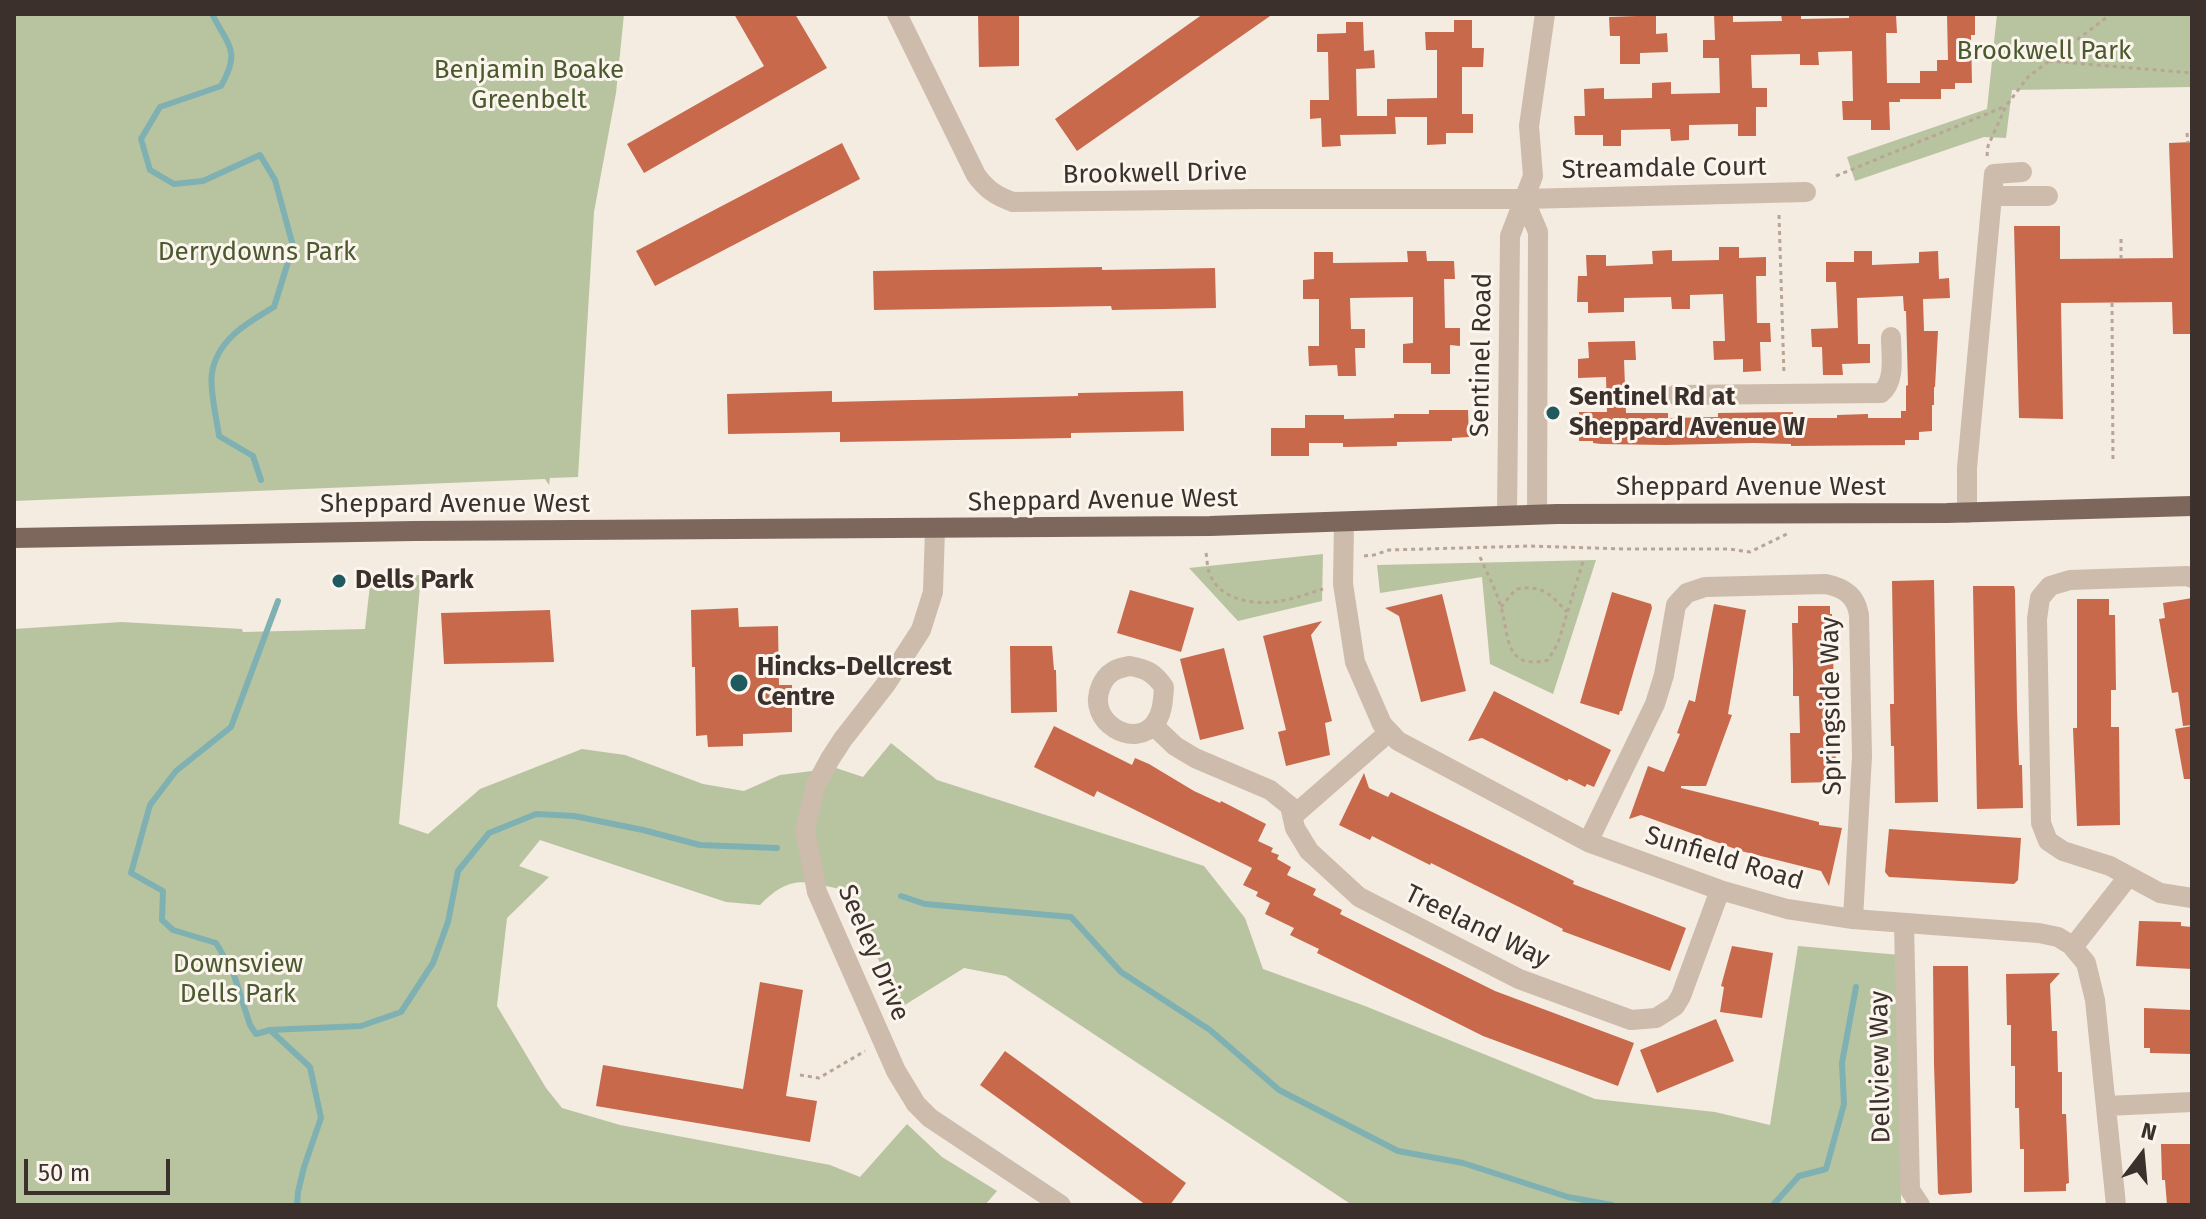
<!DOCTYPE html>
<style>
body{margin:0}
#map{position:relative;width:2206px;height:1219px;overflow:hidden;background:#f4ebe1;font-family:"Fira Sans",sans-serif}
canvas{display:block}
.frame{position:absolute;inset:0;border:16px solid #3b302b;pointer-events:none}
.north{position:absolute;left:2102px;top:1115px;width:80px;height:80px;-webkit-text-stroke:6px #fbf5ee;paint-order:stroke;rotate:16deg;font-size:22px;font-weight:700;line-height:32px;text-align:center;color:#3b302b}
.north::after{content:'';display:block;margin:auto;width:28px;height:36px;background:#3b302b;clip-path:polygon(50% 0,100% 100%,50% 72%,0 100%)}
.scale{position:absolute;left:24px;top:1159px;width:146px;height:36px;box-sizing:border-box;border:4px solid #3b302b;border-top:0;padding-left:10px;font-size:24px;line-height:28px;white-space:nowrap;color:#3b302b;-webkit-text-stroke:6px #fbf5ee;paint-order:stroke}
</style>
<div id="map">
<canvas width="2206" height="1219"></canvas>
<div class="frame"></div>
<div class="north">N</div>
<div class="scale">50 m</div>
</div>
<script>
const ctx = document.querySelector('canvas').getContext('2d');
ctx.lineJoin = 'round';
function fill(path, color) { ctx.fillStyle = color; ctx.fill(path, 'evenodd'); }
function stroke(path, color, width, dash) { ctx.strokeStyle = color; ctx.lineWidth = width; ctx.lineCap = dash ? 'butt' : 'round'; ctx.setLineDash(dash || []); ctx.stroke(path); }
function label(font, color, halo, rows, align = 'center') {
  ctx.font = font + ' "Fira Sans",sans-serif'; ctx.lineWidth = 6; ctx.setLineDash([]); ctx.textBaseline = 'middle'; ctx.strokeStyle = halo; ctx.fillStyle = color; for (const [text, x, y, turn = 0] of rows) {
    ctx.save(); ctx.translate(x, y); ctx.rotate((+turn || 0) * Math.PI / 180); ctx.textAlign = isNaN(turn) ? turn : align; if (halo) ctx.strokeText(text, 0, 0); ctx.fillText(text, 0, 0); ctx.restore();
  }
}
const green = new Path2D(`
 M14 14H624L616 93 594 212 578 477 550 478 549 485 545 479 14 501Z
 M1997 14H2192V87L2012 90 2006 138 1984 137 1855 181 1847 157 1987 109Z
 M1323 554 1322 601 1238 621 1189 568Z
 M1596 560 1553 694 1490 664 1482 577 1380 593 1377 565Z
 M421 575 399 824 428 834 480 789 582 749 625 755 703 784 744 791 780 775 836 768 863 777 891 743 937 780 1204 866 1245 918 1263 969 1365 1006 1595 1099 1715 1112 1770 1125 1798 946 1900 955 1901 1205H1352L1006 976 964 968 900 1008 848 891C807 882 792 872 760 905L726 902 540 840 519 866 549 877 507 918 497 1006 546 1088 562 1108 620 1125 830 1165 860 1177 907 1124 942 1157 997 1191 985 1205H14V629L122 622 242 629 243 632 365 629 371 576Z`);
const stream = new Path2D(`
 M212 14C229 47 241 51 221 86L160 107 141 139 150 170 174 184 203 181 260 155 275 180 293 246 274 307C247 323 217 340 212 373 209 388 217 420 219 436L253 456 261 480
 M278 601 231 727 176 771 150 805 131 873 163 891 162 920 173 930 216 943 233 972 250 1025 256 1034 270 1030 361 1026 401 1012 433 963 448 922 458 871 489 833 536 814 574 816 643 830 700 845 777 848
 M901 896 925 904 1071 917 1121 972 1210 1030 1279 1090 1398 1151 1463 1163 1568 1197 1612 1205
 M270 1030 310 1067 321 1118 304 1167 298 1192 297 1205
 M1773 1205 1799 1176 1826 1169 1844 1104 1842 1063 1856 987`);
const building = new Path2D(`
 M734 14H795L827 68 644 173 627 144 764 66Z
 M978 14H1019V66L979 67Z
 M1203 14H1273L1077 151 1055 119Z
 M1637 14H1656V34L1667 33 1668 52 1640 53V64H1620V36H1610L1609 17 1637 16Z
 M1714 14H1733V22L1782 21 1781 14H1801V19L1849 18V14L1896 15 1897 33H1886L1887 83H1920V71H1937V60H1948L1947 15 1975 14V35H1971L1972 83H1955V89H1941V99H1900V102H1889L1890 130H1871V120H1843L1842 101H1853L1852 51 1818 52 1819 65H1800V54L1751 55 1752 88H1767V107H1756V136H1738V124L1689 125V140L1671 141 1670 129 1621 130V146H1603V135H1575L1574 116H1585L1584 89 1604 88V99L1652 98V83L1671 82V94L1720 93 1719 58H1703V40H1715Z
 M1454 20H1472V48H1484L1483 67H1462V114H1473V133H1446V144L1427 145V117H1395L1396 134 1340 135 1341 146 1322 147 1321 118 1310 119V100H1329L1328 52H1317V34L1346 33V22H1363L1364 51 1374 50 1375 68 1356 69 1357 116H1387V99L1437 98V50H1426L1425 32H1454Z
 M2192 142V334H2173L2172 302 2061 303 2063 419 2019 418 2014 226H2060V259L2173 258 2169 143Z
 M842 143 860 179 655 286 636 251Z
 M1719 247H1739V258L1766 257V276H1756L1757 323H1770L1771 342H1760L1761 371 1743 372V359L1714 360 1713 341H1725L1723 294 1690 295V309H1672L1671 297 1624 298V312L1588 313V302H1577L1578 276H1587L1586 255H1606V266L1653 264 1652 251 1672 250V261L1719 260Z
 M1407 251H1426L1427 261H1454L1455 279H1444L1445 328H1460V346L1450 345V374H1431V363H1403V344L1413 343V297L1350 298 1351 329H1365V348H1355L1356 376H1338L1337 365 1309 366 1308 346H1319V299H1303V280L1314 279V252H1333V263L1408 262Z
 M1854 251H1872V265L1919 263V252L1938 251 1939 279 1949 278 1950 298 1923 299 1924 331H1938L1935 387H1934V405H1932V431L1919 432V440H1905V445L1791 446V444L1754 443 1665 445 1601 444 1593 443V441H1579V412H1607L1606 377 1578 378V359L1589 358 1588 342 1635 341 1636 360H1624L1626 413H1668V418L1718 417V413L1793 412V418H1837V415L1868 414V418H1901V411H1906V386L1908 385 1906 311H1904L1903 296 1857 298 1858 344H1870V363L1842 364 1843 375H1823L1822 347H1812L1811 329 1838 328 1836 282H1826V262H1854Z
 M1102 267V270L1215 268 1216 308 1112 310 1111 306 874 310 873 271Z
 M832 391V402L1078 396V393L1183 391 1184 431 1071 433V438L840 442V432L728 434 727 394Z
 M1429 410H1468L1469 437 1452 438V441L1397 442V446L1343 447V443H1309V456H1271V428H1305V415H1344V419L1394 418V414H1429Z
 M1934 580 1938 802 1895 803 1894 746H1891L1890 704H1894L1892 581Z
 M1973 586H2014L2015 590 2017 709 2019 765H2022L2023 808 1977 809Z
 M1130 590 1194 608 1181 652 1117 633Z
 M1612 592 1651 604 1652 608 1622 711H1620L1619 715 1580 703Z
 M1442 594 1466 691 1421 702 1399 616 1385 608Z
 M2192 598V725L2183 726 2178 692 2172 693 2159 619 2165 618 2163 603Z
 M2077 599H2109V615H2115L2116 690H2111V727H2119L2120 825 2077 826 2073 728H2077Z
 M1714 604 1746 610 1728 714 1732 715 1706 786H1681V788L1819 822V825L1842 828 1829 886 1821 871 1741 851 1641 815 1629 819 1648 766 1664 772 1680 734 1677 733 1689 700 1695 702Z
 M1798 606H1830V614H1832L1836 767H1834V782L1791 783 1790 733H1800L1799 696H1793V668L1792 623H1798Z
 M738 608 739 627 778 626 779 685H792V732L743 734V746L708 747 707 735 696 736 695 667H692L691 610Z
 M550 610 554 662 444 664 441 613Z
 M1322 621 1311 635 1332 721 1325 723 1330 755 1286 766 1278 732 1286 730 1263 636Z
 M1010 646H1052L1054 670H1056L1057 712 1011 713Z
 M1224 648 1244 729 1200 740 1180 659Z
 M1494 691 1611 750 1594 787 1587 784 1585 787 1569 779 1567 781 1482 738 1468 741Z
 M1054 726 1132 765 1135 758 1149 764 1194 791 1220 803 1221 801 1227 804 1266 824 1258 841 1273 848 1271 852 1279 855 1277 859 1291 867 1287 875 1316 889 1313 895 1342 910 1340 914 1495 991 1634 1043 1618 1086 1483 1036 1317 953 1319 949 1290 935 1294 928 1265 914 1270 903 1256 896 1258 892 1243 885 1252 868 1097 791 1094 797 1034 767Z
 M2192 726V779H2184L2175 729Z
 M1364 773 1369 788 1388 797 1391 792 1457 824 1574 881 1573 884 1686 928 1670 971 1562 931 1563 929 1431 863 1430 865 1372 836 1370 840 1339 825Z
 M1889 829 2021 838 2018 880 2014 884 1889 877 1885 872Z
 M2139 921 2181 922V926L2192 927V969L2136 966Z
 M1732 946 1773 953 1762 1018 1720 1012 1724 987 1721 986Z
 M1933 966H1968L1972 1192 1970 1193 1940 1195 1938 1193 1934 1064Z
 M2060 973 2050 984 2052 1031H2057L2058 1072H2062V1114H2066L2069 1183 2066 1184V1191L2024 1192V1149H2020L2019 1108H2015V1066H2011V1025H2007L2006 974Z
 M760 982 803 990 786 1096 817 1101 810 1142 596 1106 603 1065 743 1089Z
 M2144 1008 2192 1010V1054L2150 1053V1048H2144Z
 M1716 1019 1734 1061 1657 1093 1640 1050Z
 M1005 1051 1186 1183 1170 1205H1146L980 1085Z
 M2161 1144H2192V1205H2167L2165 1180H2162Z`);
const path = new Path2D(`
 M2049 61 2192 73
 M2187 133 2188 143
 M1987 156 1988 146 2006 106 2028 77 2111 14
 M1836 176 2006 106
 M1779 215 1784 375
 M2121 239V258
 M2112 303 2113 463
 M1206 553C1207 558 1207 566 1209 572 1218 600 1255 606 1280 601 1295 599 1309 593 1323 589
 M1364 556 1374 555 1389 550 1530 546 1625 549H1729L1750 552 1787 534
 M1480 557C1487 573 1495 588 1500 604 1510 633 1502 671 1548 660L1558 643 1584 558
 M1501 607 1516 589C1543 585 1549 593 1567 612
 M800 1075 819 1078 865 1051`);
const minor = new Path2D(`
 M897 14 976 175C986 189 996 196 1013 202L1257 199H1524L1806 192
 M1992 196H2048
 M1524 199 1538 232 1537 514
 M1675 395 1881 393C1896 381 1891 355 1891 337
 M1967 513V468L1994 174 2022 172
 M1507 515 1510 236 1533 176 1529 126 1545 14
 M1344 522 1343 584 1355 662 1382 724 1398 741 1588 842 1720 890 1787 909 1853 919 2039 933 2058 937 2071 945 2086 963 2095 1000 2116 1205
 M935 529 933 592 921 630 886 684 843 739 830 759 816 785 805 830 817 892 896 1071 916 1104 930 1118 1061 1205
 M2192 578 2187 576 2070 580 2050 586 2040 598 2037 619 2041 823 2048 841 2063 851 2110 866 2160 893 2192 898
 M1130 666C1147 669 1154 673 1164 687 1163 699 1163 713 1155 723 1136 750 1085 723 1101 686 1107 672 1117 668 1130 666Z
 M1154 726 1175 746 1195 758 1270 790 1290 806 1295 828 1309 851 1359 897 1519 979 1631 1020 1656 1018 1675 1006 1681 996 1720 890
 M1293 816 1388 733
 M1588 842 1655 704 1664 675 1676 605 1687 593 1705 587 1826 584C1845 588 1856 596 1859 615L1862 756 1853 919
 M1904 924 1910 1190 1920 1205
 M2073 947 2128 877
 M2107 1106 2192 1102`);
const major = new Path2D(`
 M14 538 414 531 1210 526 1557 514 1947 513 2192 506`);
const markers = [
 [1553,413,8,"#1f5a5e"],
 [339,581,8,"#1f5a5e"],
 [739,683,10,"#1f5a5e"]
];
const parkNames = [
 ["Brookwell Park",2044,52],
 ["Benjamin Boake",529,71],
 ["Greenbelt",529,101],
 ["Derrydowns Park",257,253],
 ["Downsview",238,965],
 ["Dells Park",238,995]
];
const streetNames = [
 ["Streamdale Court",1664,169,-1],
 ["Brookwell Drive",1155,174,-1],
 ["Sentinel Road",1482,355,-89],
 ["Sheppard Avenue West",1751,488],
 ["Sheppard Avenue West",1103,501,-1],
 ["Sheppard Avenue West",455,505],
 ["Springside Way",1832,706,-91],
 ["Sunfield Road",1724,859,17],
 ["Treeland Way",1477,927,26],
 ["Seeley Drive",873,953,67],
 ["Dellview Way",1881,1067,-91]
];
const poiNames = [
 ["Sentinel Rd at",1569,398],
 ["Sheppard Avenue W",1569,428],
 ["Dells Park",355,581],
 ["Hincks-Dellcrest",757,668],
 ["Centre",757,698]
];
fill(green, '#b8c4a0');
stroke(stream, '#7fb0b2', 6);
fill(building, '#c8694b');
stroke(path, '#b9a596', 3, [4, 4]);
stroke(minor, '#cdbbac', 20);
stroke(major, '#7d675c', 20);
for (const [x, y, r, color] of markers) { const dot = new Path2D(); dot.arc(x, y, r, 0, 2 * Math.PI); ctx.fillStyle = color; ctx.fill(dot); stroke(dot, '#fbf5ee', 3); }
label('26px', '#4a5a2e', '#fbf5ee', parkNames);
label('26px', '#3b302b', '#fbf5ee', streetNames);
label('bold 26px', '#3b302b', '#fbf5ee', poiNames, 'left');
</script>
